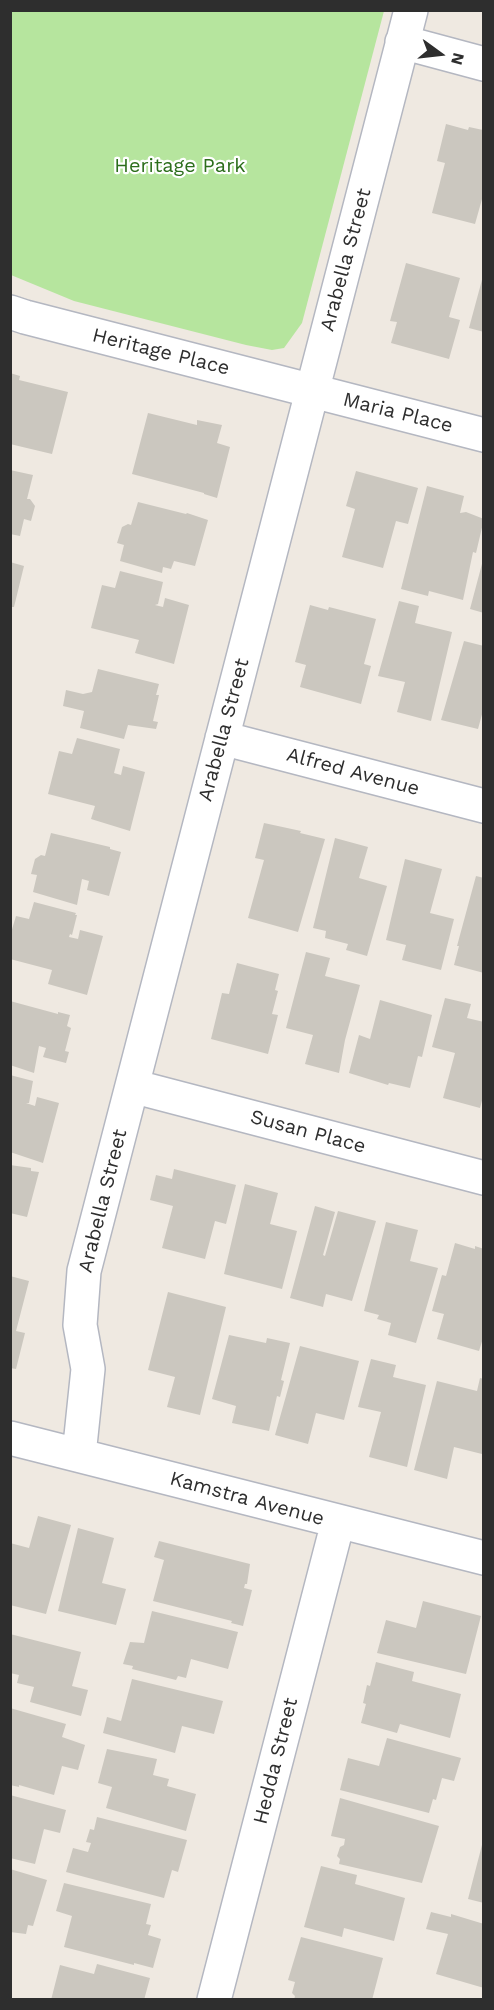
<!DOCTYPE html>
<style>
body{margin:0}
#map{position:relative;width:494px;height:2010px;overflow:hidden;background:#efe9e1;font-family:"Work Sans",sans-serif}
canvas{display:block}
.frame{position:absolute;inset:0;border:12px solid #2e2e2e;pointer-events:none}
.north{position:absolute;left:410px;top:24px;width:60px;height:60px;-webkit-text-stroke:4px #fff;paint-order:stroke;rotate:105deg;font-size:16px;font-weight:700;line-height:24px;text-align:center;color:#2e2e2e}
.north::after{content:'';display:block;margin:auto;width:21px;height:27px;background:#2e2e2e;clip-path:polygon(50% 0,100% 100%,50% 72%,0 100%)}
</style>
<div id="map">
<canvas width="494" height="2010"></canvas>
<div class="frame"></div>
<div class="north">N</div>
</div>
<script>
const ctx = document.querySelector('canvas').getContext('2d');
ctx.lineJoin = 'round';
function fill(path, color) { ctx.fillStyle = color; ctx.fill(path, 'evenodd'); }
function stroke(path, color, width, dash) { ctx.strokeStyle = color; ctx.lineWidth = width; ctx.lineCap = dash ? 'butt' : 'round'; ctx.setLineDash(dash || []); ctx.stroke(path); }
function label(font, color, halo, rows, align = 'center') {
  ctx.font = font + ' "Work Sans",sans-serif'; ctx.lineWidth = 4.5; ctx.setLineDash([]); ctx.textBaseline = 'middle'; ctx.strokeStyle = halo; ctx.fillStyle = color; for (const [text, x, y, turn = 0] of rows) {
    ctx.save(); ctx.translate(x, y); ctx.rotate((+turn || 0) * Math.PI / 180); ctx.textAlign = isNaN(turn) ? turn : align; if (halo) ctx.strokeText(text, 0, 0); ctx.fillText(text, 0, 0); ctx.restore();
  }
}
const green = new Path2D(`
 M10 11H384L302 323 284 348 272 350 246 345 74 301 11 275Z`);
const building = new Path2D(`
 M446 124 468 130 469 127 483 130 484 192 475 224 432 213 445 163 437 161Z
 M406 263 460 278 449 317 460 320 449 359 391 343 397 322 390 321Z
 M483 276H484V332L469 328Z
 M10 373 20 376 19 380 68 392 52 454 10 444Z
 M148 413 197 425V420L222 425 217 443 230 447 217 498 204 494V493L132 474Z
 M10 470 33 475 27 499H30L35 506 31 521 24 519 20 536 10 534Z
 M356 471 418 488 408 524 396 521 383 568 342 557 355 509 346 506Z
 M427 486 464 496 460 513 466 512 484 519 476 553 473 552 463 600 429 591 428 596 401 589Z
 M138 502 186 514 187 513 208 520 195 566 174 561 171 569 163 567 162 573 120 561 124 545 117 543 122 527 128 524 131 525Z
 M483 560H484V613L470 609Z
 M10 562 24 566 14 607H10Z
 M120 571 163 582 158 604 155 605 163 607 165 598 189 605 174 664 135 653 139 640 91 628 102 585 115 588Z
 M399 601 419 606 415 623 452 632 431 721 397 712 405 682 378 676Z
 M310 605 328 610 329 607 376 619 364 664 371 666 361 704 300 687 306 665 295 662Z
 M464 641 484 646V707L478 729 441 720Z
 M98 669 159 684 156 695H159L153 721 158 722 156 729 128 725 124 739 80 728 84 711 63 706 66 690 83 694 92 692Z
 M77 738 120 749 114 773 121 775 123 766 145 772 130 831 91 819 95 806 48 794 59 751 72 754Z
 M264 823 301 831 300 833 325 839 298 932 248 918 264 860 255 858Z
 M51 833 110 847V849L121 852 109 896 87 890 89 881 82 879 77 905 33 892 37 875 31 874 35 859 41 855 45 856Z
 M335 838 368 847 359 878 387 886 367 956 346 950 348 944 325 938 326 931 313 928Z
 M405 859 442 869 430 913 454 919 441 970 402 960 406 945 386 940Z
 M476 876 484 878V973L454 965 459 946H457Z
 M34 902 76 913 75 915H77L72 935 70 934 69 937 78 939 80 930 103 936 87 995 48 984 52 970 10 959V936L16 916 29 919Z
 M306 952 330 958 325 976 360 985 345 1040 339 1073 305 1064 313 1035 286 1028Z
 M237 963 279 974 275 990 278 991 272 1014 278 1015 268 1054 211 1039 222 993 229 994Z
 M445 998 471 1004 467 1018 484 1022V1093L480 1108 443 1098 455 1053 432 1047Z
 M380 1000 432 1015 422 1057 418 1056 410 1088 389 1083 388 1085 349 1073 359 1035 370 1039Z
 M10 1001 58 1014V1012L70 1015 67 1026 71 1028 65 1051 69 1052 66 1063 43 1057 46 1048 39 1046 34 1073 10 1065Z
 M10 1075 33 1081 29 1103H26L35 1106 37 1097 59 1103 43 1163 10 1152Z
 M10 1165 31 1168V1171L39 1172 27 1217 10 1213Z
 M174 1169 236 1185 226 1224 215 1221 205 1259 162 1248 173 1206 150 1200 156 1175 172 1179Z
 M245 1184 278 1193 270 1224 297 1231 282 1289 224 1274Z
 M315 1206 335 1212 323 1255 325 1256 338 1211 376 1221 352 1301 326 1294 323 1307 290 1298Z
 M386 1222 418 1230 410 1261 438 1268 416 1343 388 1335 391 1323 377 1319 379 1315 364 1311Z
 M455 1243 475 1249V1246L484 1249V1335L479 1351 437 1339 444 1314 432 1311 442 1275 446 1276Z
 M10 1276 29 1281 16 1331 25 1333 16 1369 10 1368Z
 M168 1292 226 1307 200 1415 167 1407 175 1377 148 1370Z
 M229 1335 266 1343 267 1338 290 1343 281 1380 284 1381 280 1397 277 1396 269 1431 232 1423 236 1406 212 1399Z
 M300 1346 359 1361 344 1420 316 1413 308 1444 275 1435Z
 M371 1359 396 1365 393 1377 426 1385 407 1467 369 1457 381 1412 358 1407Z
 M480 1378 484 1379V1446L482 1454 454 1447 447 1479 414 1470 437 1381 477 1391Z
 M38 1516 71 1525 46 1614 10 1605V1543L29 1548Z
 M78 1528 114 1538 102 1583 126 1589 116 1625 58 1611Z
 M159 1541 250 1564 247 1584H245L244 1588 252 1590 243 1626 231 1623 232 1621 153 1601 164 1560 154 1557Z
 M423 1601 481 1616 466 1674 377 1653 386 1620 416 1628Z
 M152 1611 238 1632 228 1669 191 1659 186 1678 178 1676 176 1680 132 1669 133 1666 123 1664 130 1642 144 1643Z
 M10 1634 81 1652 72 1686 88 1690 81 1716 30 1702 34 1687 17 1683 19 1675 10 1673Z
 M376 1662 414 1672 412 1681 461 1694 450 1738 400 1724 397 1733 361 1723 366 1704 363 1703 367 1685 370 1686Z
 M132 1679 223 1701 214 1734 182 1726 175 1753 103 1733 107 1717 121 1721Z
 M10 1708 66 1724 62 1737 85 1745 78 1770 62 1766 54 1795 19 1785V1787L10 1785Z
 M387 1738 461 1758 454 1781 442 1778 436 1800 433 1799 429 1813 340 1790 348 1758 379 1766Z
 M107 1749 157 1759 153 1775 169 1779 167 1786 196 1794 186 1831 106 1808 112 1787 98 1783Z
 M10 1795 66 1810 60 1833 44 1829 35 1864 10 1858Z
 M340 1798 439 1826 422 1883 339 1864 340 1859 337 1856 340 1847 344 1845 345 1839 331 1836Z
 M97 1817 187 1840 178 1872 172 1870 164 1898 66 1872 73 1848 88 1852 91 1843 86 1842 90 1829 94 1830Z
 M483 1841H484V1903L468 1899Z
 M321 1866 357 1875 355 1884 405 1898 394 1941 344 1928 342 1937 304 1927Z
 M10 1869 47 1880 33 1926 28 1925 26 1934 10 1932Z
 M64 1883 151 1904 146 1924 151 1925 148 1935 161 1939 153 1968 134 1963V1965L64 1947 72 1916 56 1911Z
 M431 1912 451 1917V1914L484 1924V1988L436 1974 448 1934 426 1929Z
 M301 1937 383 1958 372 2000H294L295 1996 292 1993 295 1982 288 1980Z
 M97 1964 150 1978 144 2000H51L60 1965 94 1974Z`);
const minor = new Path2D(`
 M402 42 484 64
 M10 312 25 317 484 435
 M222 738 484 806
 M132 1086 484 1178
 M10 1438 484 1558
 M79 1455 88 1369 80 1325 84 1271 411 10
 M214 2000 338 1522`);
const parkNames = [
 ["Heritage Park",180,166]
];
const streetNames = [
 ["Arabella Street",346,260,-75],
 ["Heritage Place",161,352,14],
 ["Maria Place",398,413,14],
 ["Arabella Street",224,730,-75],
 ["Alfred Avenue",353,772,15],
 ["Susan Place",308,1132,15],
 ["Arabella Street",103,1201,-76],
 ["Kamstra Avenue",247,1499,15],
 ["Hedda Street",276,1761,-76]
];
fill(green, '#b6e59e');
fill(building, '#cbc7bf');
stroke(minor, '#b4b7c1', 36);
stroke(minor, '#fff', 33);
label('20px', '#2c6e1b', '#fff', parkNames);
label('20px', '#2e2e2e', '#fff', streetNames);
</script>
